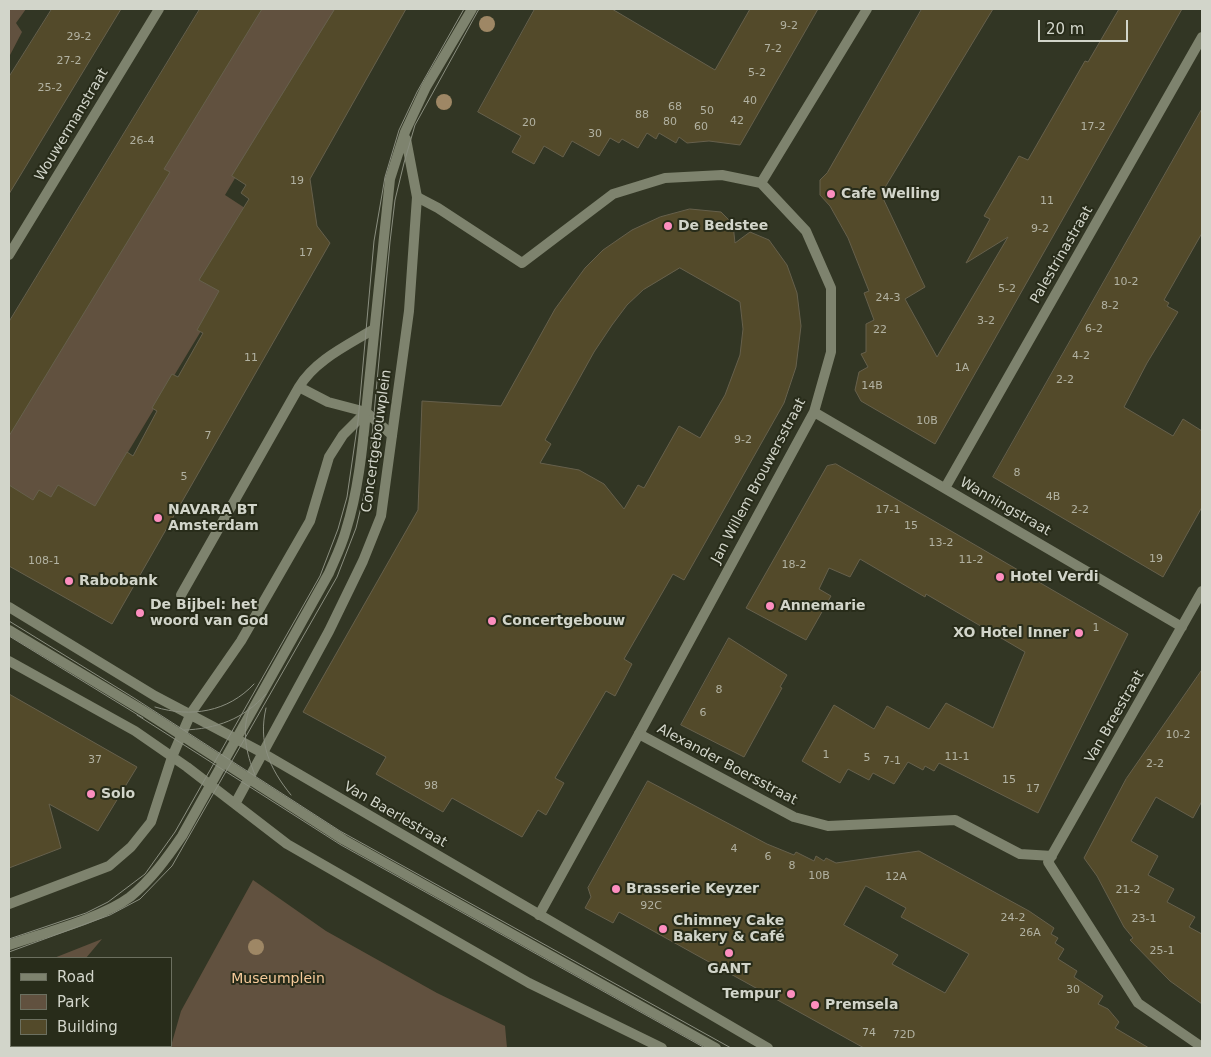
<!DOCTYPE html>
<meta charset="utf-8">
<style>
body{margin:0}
#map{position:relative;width:1211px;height:1057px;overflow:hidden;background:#323624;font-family:"DejaVu Sans",sans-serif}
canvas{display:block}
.frame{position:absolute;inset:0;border:10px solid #d2d5ca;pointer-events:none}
.legend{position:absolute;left:10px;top:957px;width:162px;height:90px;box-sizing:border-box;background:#282c1a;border:1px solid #6c7060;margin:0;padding:6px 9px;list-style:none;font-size:15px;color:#d2d5ca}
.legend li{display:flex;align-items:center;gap:10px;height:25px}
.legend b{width:25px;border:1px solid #6c7060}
.scale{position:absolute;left:1038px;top:20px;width:90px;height:22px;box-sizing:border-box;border:2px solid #d2d5ca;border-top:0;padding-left:6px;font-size:15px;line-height:18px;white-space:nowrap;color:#d2d5ca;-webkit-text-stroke:4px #282c1a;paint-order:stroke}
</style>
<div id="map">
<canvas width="1211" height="1057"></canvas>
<div class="frame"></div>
<ul class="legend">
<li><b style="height:6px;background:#7e836e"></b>Road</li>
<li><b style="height:14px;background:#61513f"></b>Park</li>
<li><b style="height:14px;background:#534a2a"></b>Building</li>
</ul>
<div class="scale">20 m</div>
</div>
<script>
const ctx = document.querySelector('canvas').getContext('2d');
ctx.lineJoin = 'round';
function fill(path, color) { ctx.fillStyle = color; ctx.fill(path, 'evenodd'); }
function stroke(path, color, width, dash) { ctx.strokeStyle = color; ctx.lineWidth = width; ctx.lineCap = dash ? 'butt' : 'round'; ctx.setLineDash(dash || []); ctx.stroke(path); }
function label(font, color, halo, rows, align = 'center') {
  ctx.font = font + ' "DejaVu Sans",sans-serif'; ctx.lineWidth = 4; ctx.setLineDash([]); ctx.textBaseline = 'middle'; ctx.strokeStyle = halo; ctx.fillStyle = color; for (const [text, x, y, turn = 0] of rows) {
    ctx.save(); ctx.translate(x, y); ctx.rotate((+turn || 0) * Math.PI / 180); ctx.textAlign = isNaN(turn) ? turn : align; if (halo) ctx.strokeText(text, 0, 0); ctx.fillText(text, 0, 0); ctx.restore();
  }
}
const green = new Path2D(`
 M9 9H26L16 23 22 32 9 57Z
 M257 9H336L225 195 251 212 242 263 78 535 9 493V422Z
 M253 880 326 931 437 993 505 1026 507 1048H163L171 1046 181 1011Z
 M102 939 86 958H54Z
 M11 975V1046H103L105 1048H9V976Z`);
const building = new Path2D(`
 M52 9H121L9 194V77Z
 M200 9H262L164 169 170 172 9 436V322Z
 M335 9H406L310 179 317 226 330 243 112 624 9 566V485L33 500 39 490 51 497 58 485 95 506 127 452 133 456 157 411 152 408 172 374 178 377 203 333 197 330 219 291 199 280 249 199 241 193 246 185 232 176Z
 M535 9H612L715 70 750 9H818L740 145 709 141 687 143 679 137 676 143 659 133 656 139 647 133 638 148 622 139 619 143 610 138 599 156 572 141 563 157 544 146 534 164 512 152 521 136 478 112Z
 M922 9H993L881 194 925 287 905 299 937 357 1008 237 966 263 990 219 984 216 1019 156 1028 160 1085 61 1088 62 1119 9H1182L935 444 861 401 855 390 859 372 868 367 861 354 866 352V324L874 320 864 293 869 291 848 238 830 206 820 195V180L827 173Z
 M1202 109V233L1164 300 1169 303 1167 306 1178 312 1147 363 1124 407 1173 436 1183 419 1202 431V507L1163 577 993 477Z
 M690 209 721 212 733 224 735 243 750 232 769 240 787 265 797 293 801 326 796 367 784 403 684 580 673 574 624 659 632 664 615 696 606 691 555 778 564 783 546 815 538 810 522 837 452 798 443 812 376 774 386 757 303 712 418 510 422 401 501 406 555 309 585 268 603 250 632 230 660 217ZM680 268 740 302 743 329 740 355 725 395 700 438 679 426 644 488 638 485 624 509 604 484 579 470 540 463 551 444 545 440 594 352 612 325 627 305 643 290Z
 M836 464 1128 634 1038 813 939 763 934 771 925 766 923 770 908 762 894 784 873 773 869 780 848 769 840 783 802 761 834 705 874 729 887 706 929 729 946 703 993 728 1025 652 926 594 925 597 860 559 850 577 829 568 819 589 831 596 806 640 746 608 827 466Z
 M729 638 787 675 780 687 782 688 744 757 681 725Z
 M1202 670V801L1193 818 1156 797 1131 841 1158 856 1148 875 1174 889 1167 902 1195 917 1189 927 1202 934V1004L1170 981 1130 940 1133 938 1124 927 1097 876 1084 858 1126 779Z
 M9 694 137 767 98 831 49 804 61 848 9 868Z
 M648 781 767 844 794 855 796 852 814 861 816 856 824 861 826 858 836 863 919 851 1029 911 1054 928 1051 934 1058 938 1055 943 1064 949 1058 959 1077 971 1074 977 1103 996 1098 1004 1108 1009 1119 1022 1115 1028 1149 1048H864L619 912 613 923 585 908 591 897 588 888ZM866 886 906 908 901 917 969 954 945 993 892 964 898 955 844 925Z`);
const service = new Path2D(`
 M299 387C315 360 348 345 374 329
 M181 595 299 387 328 402 366 412 392 435
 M9 630 147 713 344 840 716 1048
 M9 945C43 933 102 918 130 897 151 880 167 858 182 836L329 573C335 559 342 545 346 530 358 492 362 452 366 412`);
const pedestrian = new Path2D(`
 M539 915 639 734`);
const minor = new Path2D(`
 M761 183 867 9
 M417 197 438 208 522 263 613 194 665 178 722 175 761 183 806 231 831 288V352L814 412 639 734 794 817 828 826 955 820 1020 854 1052 856
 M9 255 159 9
 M814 412 1182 627
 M945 488 1202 37
 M1202 591 1048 862 1138 1003 1202 1047
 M9 904 109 866 131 847 151 822 172 757`);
const tertiary = new Path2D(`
 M9 607 155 696 261 752 768 1048
 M9 661 135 731 187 767 287 844 529 983 662 1048
 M172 757 191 713 241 641 310 521 329 457 343 435 366 412 390 179 405 132 426 87 472 9
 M235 804 329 631 363 561 381 516 409 311 417 197 406 139`);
const tram = new Path2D(`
 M9 621 134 698 340 831 731 1048
 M9 636 143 718
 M155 707C191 718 228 712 254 684
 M250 707C241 730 246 753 255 775
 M266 708C258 742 269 768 291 795
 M137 715 341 845 705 1048
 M184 730C216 729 244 719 266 694
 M9 939 86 913 108 902 145 874 175 832 320 576 338 529 347 497 358 421 374 241 385 177 399 130 417 92 464 9
 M9 952 110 915 140 899 172 866 337 577 356 528 368 478 390 242 395 200 404 163 415 125 479 9`);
const trees = [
 [487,24],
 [444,102],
 [256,947]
];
const markers = [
 [831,194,5,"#fd8ebf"],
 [668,226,5,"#fd8ebf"],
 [158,518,5,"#fd8ebf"],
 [1000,577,5,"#fd8ebf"],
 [69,581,5,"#fd8ebf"],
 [770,606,5,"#fd8ebf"],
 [140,613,5,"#fd8ebf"],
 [492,621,5,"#fd8ebf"],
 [1079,633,5,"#fd8ebf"],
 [91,794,5,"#fd8ebf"],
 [616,889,5,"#fd8ebf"],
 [663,929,5,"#fd8ebf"],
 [729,953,5,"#fd8ebf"],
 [791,994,5,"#fd8ebf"],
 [815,1005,5,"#fd8ebf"]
];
const numberNames = [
 ["9-2",789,26],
 ["29-2",79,37],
 ["7-2",773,49],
 ["27-2",69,61],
 ["5-2",757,73],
 ["25-2",50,88],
 ["40",750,101],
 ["68",675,107],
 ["50",707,111],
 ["88",642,115],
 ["42",737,121],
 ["80",670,122],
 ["20",529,123],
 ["60",701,127],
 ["17-2",1093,127],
 ["30",595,134],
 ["26-4",142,141],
 ["19",297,181],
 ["11",1047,201],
 ["9-2",1040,229],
 ["17",306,253],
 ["10-2",1126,282],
 ["5-2",1007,289],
 ["24-3",888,298],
 ["8-2",1110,306],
 ["3-2",986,321],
 ["6-2",1094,329],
 ["22",880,330],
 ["4-2",1081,356],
 ["11",251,358],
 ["1A",962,368],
 ["2-2",1065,380],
 ["14B",872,386],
 ["10B",927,421],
 ["7",208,436],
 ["9-2",743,440],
 ["8",1017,473],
 ["5",184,477],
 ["4B",1053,497],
 ["17-1",888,510],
 ["2-2",1080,510],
 ["15",911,526],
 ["13-2",941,543],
 ["19",1156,559],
 ["11-2",971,560],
 ["108-1",44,561],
 ["18-2",794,565],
 ["1",1096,628],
 ["8",719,690],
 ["6",703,713],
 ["10-2",1178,735],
 ["1",826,755],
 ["11-1",957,757],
 ["5",867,758],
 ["37",95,760],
 ["7-1",892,761],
 ["2-2",1155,764],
 ["15",1009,780],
 ["98",431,786],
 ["17",1033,789],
 ["4",734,849],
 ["6",768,857],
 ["8",792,866],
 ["10B",819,876],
 ["12A",896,877],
 ["21-2",1128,890],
 ["92C",651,906],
 ["24-2",1013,918],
 ["23-1",1144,919],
 ["26A",1030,933],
 ["25-1",1162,951],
 ["30",1073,990],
 ["74",869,1033],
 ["72D",904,1035]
];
const streetNames = [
 ["Wouwermanstraat",72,125,-59],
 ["Palestrinastraat",1062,255,-60],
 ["Concertgebouwplein",377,441,-82],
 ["Jan Willem Brouwersstraat",759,481,-62],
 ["Wanningstraat",1005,507,30],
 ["Van Breestraat",1115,717,-60],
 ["Alexander Boersstraat",727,765,28],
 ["Van Baerlestraat",395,815,30]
];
const poiNames = [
 ["Cafe Welling",841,194],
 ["De Bedstee",678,226],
 ["NAVARA BT",168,510],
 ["Amsterdam",168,526],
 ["Hotel Verdi",1010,577],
 ["Rabobank",79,581],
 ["De Bijbel: het",150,605],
 ["woord van God",150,621],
 ["Annemarie",780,606],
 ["Concertgebouw",502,621],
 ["XO Hotel Inner",1069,633,"right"],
 ["Solo",101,794],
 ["Brasserie Keyzer",626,889],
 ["Chimney Cake",673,921],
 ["Bakery & Café",673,937],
 ["GANT",729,969,"center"],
 ["Tempur",781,994,"right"],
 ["Premsela",825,1005]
];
const parkNames = [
 ["Museumplein",278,979]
];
fill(green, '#61513f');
fill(building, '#534a2a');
stroke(building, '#66604c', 1);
stroke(service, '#7e836e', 10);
stroke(pedestrian, '#7e836e', 10);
stroke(minor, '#7e836e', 10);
stroke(tertiary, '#7e836e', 10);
stroke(tram, '#8b8f80', 1);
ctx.fillStyle = '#9e8765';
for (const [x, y] of trees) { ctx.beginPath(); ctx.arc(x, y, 8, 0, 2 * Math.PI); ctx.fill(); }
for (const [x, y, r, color] of markers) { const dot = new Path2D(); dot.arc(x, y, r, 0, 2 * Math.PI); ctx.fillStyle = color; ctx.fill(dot); stroke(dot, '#282c1a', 2); }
label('11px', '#b2b2a2', null, numberNames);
label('14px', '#d2d5ca', '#282c1a', streetNames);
label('bold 14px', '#d2d5ca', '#282c1a', poiNames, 'left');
label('14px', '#f6ca9a', '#282c1a', parkNames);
</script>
